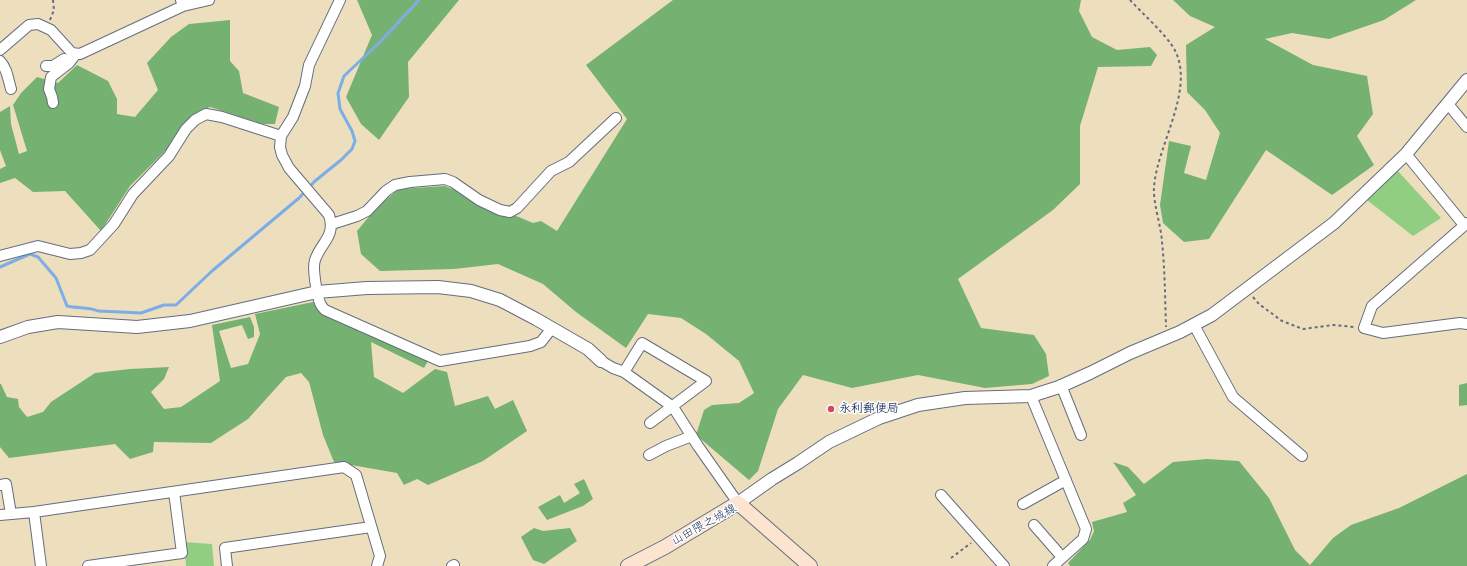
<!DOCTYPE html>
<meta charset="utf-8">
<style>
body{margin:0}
canvas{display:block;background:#eddfbd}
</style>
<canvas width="1467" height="566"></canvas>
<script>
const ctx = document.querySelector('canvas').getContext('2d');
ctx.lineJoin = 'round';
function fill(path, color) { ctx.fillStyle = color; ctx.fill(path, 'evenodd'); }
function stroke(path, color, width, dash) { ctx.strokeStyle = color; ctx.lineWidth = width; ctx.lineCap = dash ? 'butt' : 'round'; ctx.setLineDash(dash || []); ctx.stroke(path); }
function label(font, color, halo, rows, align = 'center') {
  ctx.font = font + ' "Shantell Sans","Klee One",sans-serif'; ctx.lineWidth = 3; ctx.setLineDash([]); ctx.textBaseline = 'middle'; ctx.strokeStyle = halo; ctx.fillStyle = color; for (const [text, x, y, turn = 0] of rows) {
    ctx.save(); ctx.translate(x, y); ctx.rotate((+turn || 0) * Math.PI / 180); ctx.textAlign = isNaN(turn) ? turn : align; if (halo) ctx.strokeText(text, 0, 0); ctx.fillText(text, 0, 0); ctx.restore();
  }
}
const green = new Path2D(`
 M1397 170 1441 218 1413 236 1367 200Z
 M184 542 212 544 214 566H186Z`);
const forest = new Path2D(`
 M357 0H459L408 62 409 97 379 140 361 124 346 97 372 35Z
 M673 0H1081L1079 11 1092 37 1117 50 1150 47 1157 55 1151 66 1098 67 1080 126V184L1053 210 958 279 981 328 1034 335 1046 354 1049 376 1032 384 985 388 918 375 852 388 803 375 778 409 758 471 749 480 696 435 704 410 712 405 739 403 754 393 739 361 706 334 681 318 648 314 626 348 576 312 543 284 498 264 454 269 380 271 361 254 357 231 377 207 399 189 445 186 533 223 541 221 557 231 627 119 586 65Z
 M1173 0H1416L1384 20 1329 39 1292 33 1265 39 1313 65 1367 76 1373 114 1357 136 1374 165 1332 195 1266 150 1209 239 1184 242 1163 223 1160 205 1169 141 1191 146 1184 173 1206 180 1220 133 1205 110 1187 92 1186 45 1215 27 1190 16Z
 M230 20V61L239 71 243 93 279 107 275 124H263L210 107 199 111 188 120 167 149 130 186 101 231 65 191 33 192 15 178 0 183V169L6 166 0 150V112L10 106 11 124 19 154 27 151 13 105 21 93 37 77 58 83 77 65 108 81 117 99V114L135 117 158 90 147 63 171 37 189 24Z
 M313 302 321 312 428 361 424 368 371 342 374 377 403 393 435 369 447 372 455 406 488 396 495 409 513 400 527 431 483 461 428 485 417 479 404 485 397 473 334 462 323 435 309 382 301 373 286 377 248 419 211 443 154 442 153 452 130 459 115 444 9 458 0 447V384H1L7 397 18 399 19 407 27 417 43 412 51 402 95 373 130 369 169 367 164 379 151 392 164 409 181 407 220 381 212 325 250 317 254 327V337L248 339 242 325 219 331 231 368 248 364 260 334 255 314Z
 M1467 383V405L1459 406V385Z
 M1207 459 1239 461 1269 498 1295 550 1310 565 1333 538 1351 525 1399 508 1467 474V566H1070L1068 563 1090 540 1094 531 1092 522 1127 512 1123 503 1136 495 1113 462 1128 467 1144 484 1173 462Z
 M584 479 593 499 583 506 547 520 538 507 560 495 564 503 580 493 574 484Z
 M534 528 543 531 570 528 577 541 544 564 533 560 521 537Z`);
const stream = new Path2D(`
 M0 267 30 254 38 257 56 278 67 306C78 309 88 306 98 311L141 313 164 305H176L212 271 299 198 315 181 341 160 352 149 355 141 352 131 340 109 338 93 344 76 379 43 419 0`);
const path = new Path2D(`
 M1130 0C1142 13 1161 30 1171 44 1200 84 1156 145 1154 188 1153 203 1161 225 1162 242 1165 270 1165 298 1166 327
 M50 20 54 10 53 0
 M1253 297 1259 304 1282 321 1303 329 1333 325 1354 327
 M951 558 971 543`);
const minor = new Path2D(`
 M181 0 183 6 209 0
 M340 0 309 65 305 86 293 117 281 136 280 147 282 155 289 168 329 215C336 237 321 242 315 260 312 268 317 295 320 303 321 306 323 308 325 310L440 361 530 346 541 342 552 328
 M0 50 29 25 38 24 51 30 72 53 80 54 183 6
 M0 61C7 68 8 79 11 89
 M46 66H53L64 59
 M53 103 52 97 49 89 51 77 69 63 76 54
 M1448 104 1467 127
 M1406 154 1464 225
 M1467 223 1372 306 1364 328 1383 333 1460 323 1467 324
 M332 224 357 216 367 211 386 191 395 185 410 182 445 179 453 182 479 200 500 210 510 212 517 208 551 171 569 162 616 118
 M0 256 38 246 70 254 81 253 90 250 114 224 133 194 169 156 186 129 195 120 206 114 222 117 281 136
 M1194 325 1233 397 1302 456
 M601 361 613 368 624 372 673 407 698 446 738 503
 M624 372 642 343 706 381 650 423
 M1061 385 1081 435
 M1031 396 1086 529 1083 539 1053 566
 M649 455 666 446 692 436
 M0 485 6 484 11 514
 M941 495 1004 566
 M1023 504 1066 480
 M34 512 41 566
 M0 515 34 512 344 467 356 475 380 556 377 566
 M1034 525 1062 557
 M88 566 182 553 174 492
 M227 566 225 548 371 527
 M452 566 454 565`);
const tertiary = new Path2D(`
 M0 337 28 327 58 322 137 327 190 321 317 292 367 288 438 287 471 291 500 300 536 319 588 349 601 361
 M738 503 772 479 798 463 829 442 879 418 918 405 965 398 1031 396 1059 387 1090 373 1130 353 1180 332 1212 315 1334 223 1406 154 1467 80`);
const secondary = new Path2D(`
 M628 566 665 547 738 503 810 566`);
const markers = [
 [831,409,4,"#d1495b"]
];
const poiNames = [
 ["永利郵便局",839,409]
];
const streetNames = [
 ["山田隈之城線",704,525,-29]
];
fill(green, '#92ce82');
fill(forest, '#75b170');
stroke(stream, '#7cade7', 3);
stroke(minor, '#646d7f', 12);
stroke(tertiary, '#646d7f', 14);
stroke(secondary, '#646d7f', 16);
stroke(path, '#646d7f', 2, [3, 3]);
stroke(minor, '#fff', 10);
stroke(tertiary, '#fff', 12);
stroke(secondary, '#fde4d1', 14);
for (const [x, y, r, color] of markers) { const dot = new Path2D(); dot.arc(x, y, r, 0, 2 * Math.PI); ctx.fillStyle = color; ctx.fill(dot); stroke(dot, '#fff', 1.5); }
label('bold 12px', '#1b2f5e', '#fff', poiNames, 'left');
label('12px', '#1b2f5e', '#fff', streetNames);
</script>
